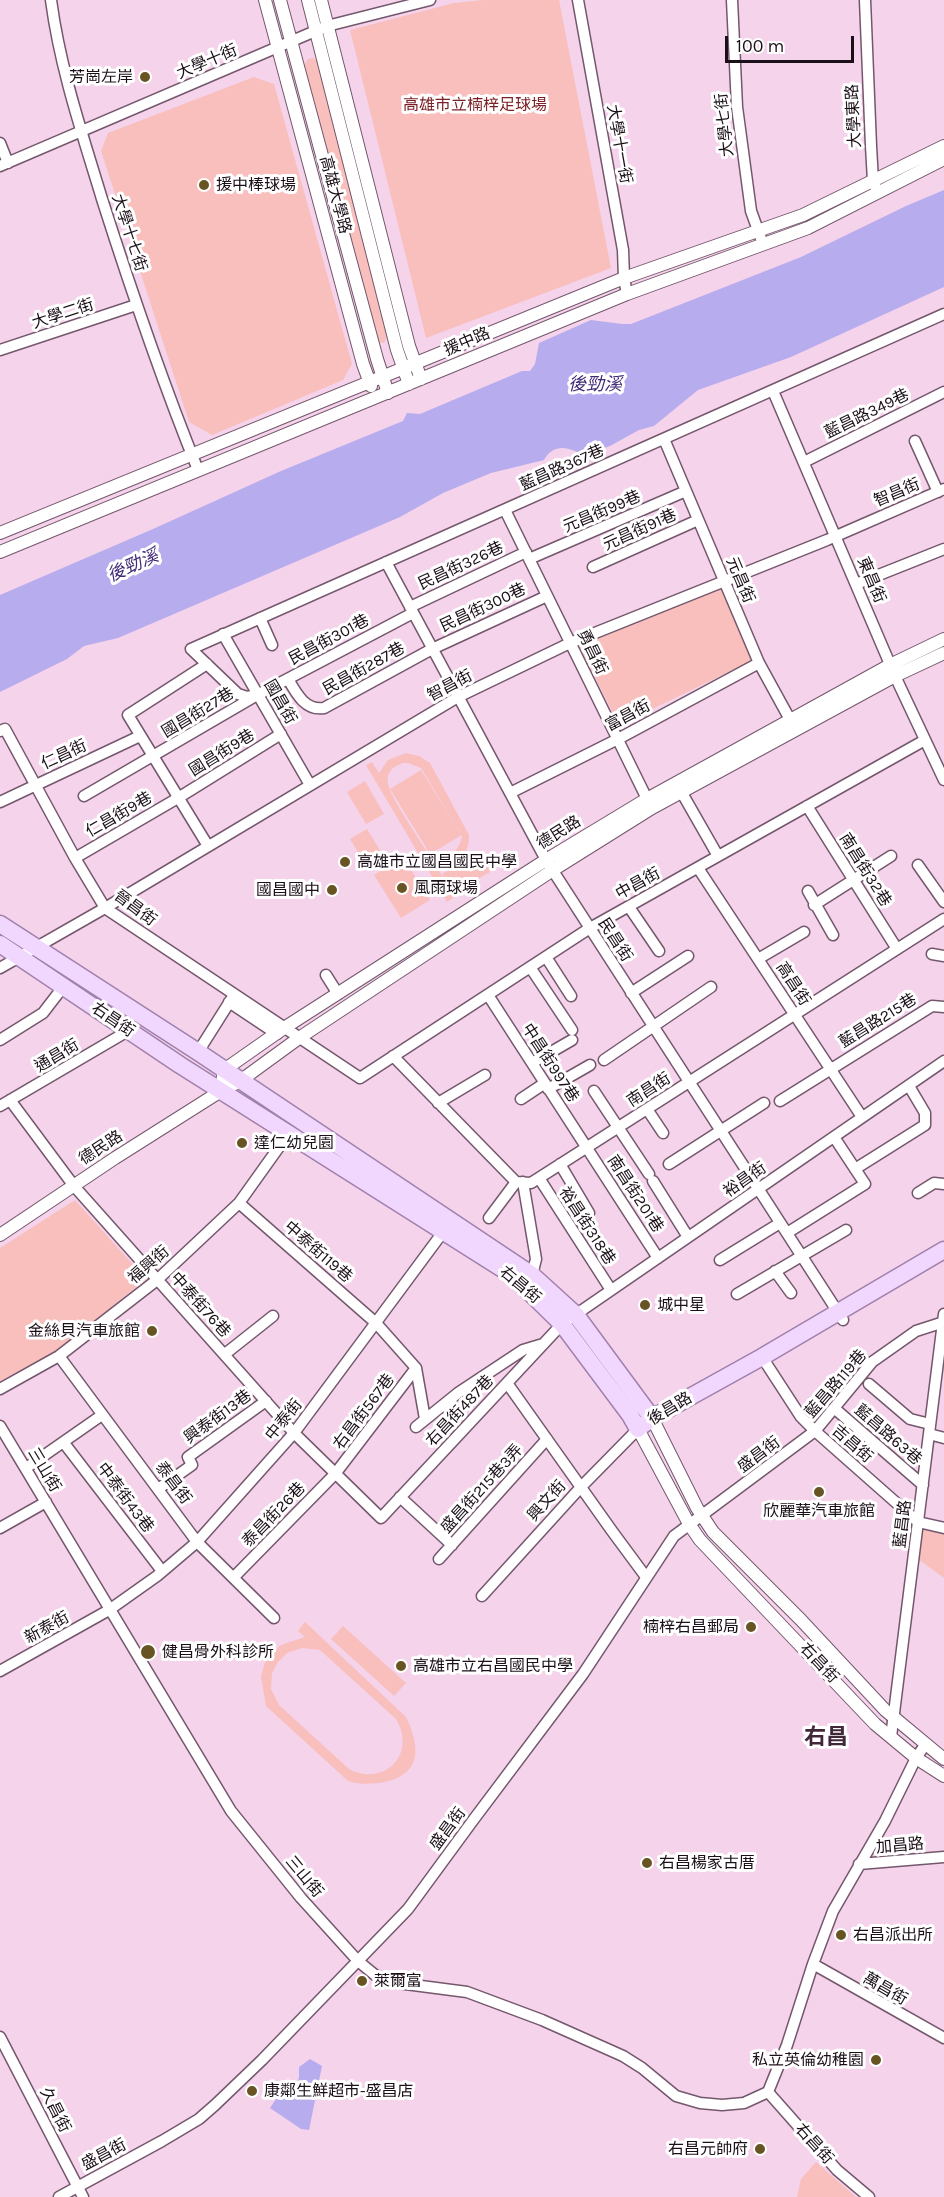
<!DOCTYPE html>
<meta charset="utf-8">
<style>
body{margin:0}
#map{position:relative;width:944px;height:2197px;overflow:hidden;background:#f5d3eb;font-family:Karla,sans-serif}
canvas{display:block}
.scale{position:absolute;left:725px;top:36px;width:129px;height:27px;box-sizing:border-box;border:3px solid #1b1018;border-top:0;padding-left:8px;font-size:18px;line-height:21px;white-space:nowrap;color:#1b1018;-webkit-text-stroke:4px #fff;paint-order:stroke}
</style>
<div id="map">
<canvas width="944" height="2197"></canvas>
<div class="scale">100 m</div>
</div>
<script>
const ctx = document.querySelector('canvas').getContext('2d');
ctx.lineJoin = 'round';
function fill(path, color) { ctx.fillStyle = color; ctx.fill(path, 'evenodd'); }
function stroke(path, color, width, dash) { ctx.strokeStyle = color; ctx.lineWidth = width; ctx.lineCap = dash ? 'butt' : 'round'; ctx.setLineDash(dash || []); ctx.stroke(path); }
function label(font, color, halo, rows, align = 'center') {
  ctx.font = font + ' Karla,"Noto Sans TC",sans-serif'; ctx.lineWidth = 6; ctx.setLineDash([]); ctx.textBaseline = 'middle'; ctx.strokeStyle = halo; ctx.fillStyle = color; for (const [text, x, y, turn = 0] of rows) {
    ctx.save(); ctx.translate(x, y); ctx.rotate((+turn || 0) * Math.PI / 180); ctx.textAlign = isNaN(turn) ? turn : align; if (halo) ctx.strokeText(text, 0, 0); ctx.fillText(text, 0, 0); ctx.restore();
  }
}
const green = new Path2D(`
 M483 0H559L611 268 426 338 350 30 454 3Z
 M313 58 320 62 388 335 384 343 375 342 303 67 308 59Z
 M254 77 274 84 352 364 343 380 212 435 189 422 101 151 108 133Z
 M719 585 748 649 751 657 749 662 619 725 579 646Z
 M406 753 419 756 430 763 469 835C470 854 456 868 437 867L454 897 447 902 366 765 372 762 379 773 388 760ZM403 763H408L421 768 461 834 421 770 390 789 430 854 462 835C460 852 446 863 429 855 422 843 389 795 388 784 386 772 392 767 403 763Z
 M365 781 384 814 366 824 347 792Z
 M367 829 386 860 369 870 350 839Z
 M479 852 490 872 454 893 442 874Z
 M403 857 430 900 401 918 374 875Z
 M75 1200 146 1279 60 1349 0 1381V1248Z
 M921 1527 944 1532V1578L918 1559Z
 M305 1622 406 1717C419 1745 424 1773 385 1782 372 1784 361 1785 348 1781L266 1706 261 1677 266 1658 281 1645 305 1637 298 1631ZM302 1648 320 1650 396 1719C417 1753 385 1788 349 1769L279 1705 271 1689 272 1673 278 1662 287 1653Z
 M343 1626 406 1683 394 1696 331 1639Z
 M816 2162 856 2197H797L801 2179Z`);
const water = new Path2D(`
 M944 190V287L791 357 698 390 654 426 639 430 610 446 583 455C568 447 554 443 544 460L491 473 443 493 400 517 118 638 84 646 67 659 0 692V595L153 529 281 471 403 421 407 413 420 414 522 371H530L535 364 539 343 591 320 622 324H631L801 257 906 206Z
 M310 2059 322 2066 309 2130 301 2129 270 2108 282 2090 297 2084 299 2077V2067Z`);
const minor = new Path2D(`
 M51 0C60 68 82 133 102 199 131 290 162 381 198 470
 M578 0 623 250 624 278 627 294
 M732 0 737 107 751 211 763 244
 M865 0 871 146 873 181 876 188
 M0 143 8 163
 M0 166 327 26 430 0
 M0 350 136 305
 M773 391 895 676 944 780
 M664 439 759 663 793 725
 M915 441 938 492
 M804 462 944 392
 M505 510 650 805
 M529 559 686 491
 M386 562 546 860 843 1320
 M593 567 698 520
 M856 584 944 549
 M410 607 526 552
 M260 618 272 645
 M223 634 310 785
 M207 664 128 715 208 846
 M288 679C296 693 305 711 324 708L432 649 547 596
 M259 694 247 697 238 694 191 649 944 314
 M0 731 5 729 75 858 105 908 360 1078 590 928 925 740
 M678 786 718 856
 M510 793 618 739 759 663
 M84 796 259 694 413 613
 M0 802 140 736
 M807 806 897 949
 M75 858 178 798 281 734
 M918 865 944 902
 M698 868 862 1117
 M808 891 833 935
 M814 905 891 856
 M629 907 659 951
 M932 954 944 956
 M546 957 571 996
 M758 959 804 932
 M530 967 572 1030
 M0 968 105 908 458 697 570 643 827 540 944 489
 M326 975 338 994
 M631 993 688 956
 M488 995 658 1258
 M229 1002 277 1034
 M0 1040 43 1013 63 987
 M198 1052 234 995
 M393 1056 516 1182 531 1183 944 919
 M604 1060 711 987
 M532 1063 572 1040
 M548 1089 590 1065
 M594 1091 649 1174
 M521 1099 545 1083
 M10 1100 74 1186 294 1433 381 1518 562 1324 944 1061
 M780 1101 932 1006 944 1007
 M438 1103 485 1075
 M0 1106 128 1031
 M647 1109 663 1133
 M560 1164 589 1213
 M669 1164 764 1103
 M855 1169 925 1125V1113L909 1086
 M539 1178 611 1290
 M653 1181 688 1237
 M523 1182 536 1259 532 1275
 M918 1193 934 1183 944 1184
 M239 1203 376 1323 416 1368
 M489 1218 516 1182
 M787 1233 865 1184 834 1137
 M720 1260 780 1223
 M775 1271 791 1293
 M737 1294 846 1230
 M225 1354 273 1316
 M59 1356 197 1542 274 1618
 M762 1357 801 1417 815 1431 918 1522 944 1528
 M416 1368 425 1419
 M507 1383 612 1531 646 1577
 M869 1384 910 1419 930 1424
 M0 1389 59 1356 157 1280 239 1203 289 1133
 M834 1408 923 1485
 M0 1426 231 1811 301 1898 358 1961 375 1975 390 1982 467 1992 542 2020 623 2056 642 2068 676 2096 700 2103 722 2105 744 2103 768 2092
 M416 1427 458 1393 523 1350 543 1344
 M929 1434 944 1438
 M64 1443 162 1571
 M26 1468 102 1415
 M158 1489 192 1465 188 1457 266 1401
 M400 1497 452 1545
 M0 1528 46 1502
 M439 1559 547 1439
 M234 1577 335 1474 416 1368
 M482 1596 581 1487 638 1429
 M0 1671 109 1610 157 1576 197 1542 294 1433 446 1228
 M891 1737 944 1314
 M859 1864 944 1857
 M813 1964 944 2038
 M0 2037 83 2197
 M768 2092 787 2045 813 1964 833 1911 885 1821 916 1758 925 1745
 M768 2092 837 2170 869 2197
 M59 2197 162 2141 199 2119 215 2105 262 2060 408 1909 474 1819 583 1674 674 1536 815 1431 872 1362 916 1331 944 1322`);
const tertiary = new Path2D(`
 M265 0 363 364 371 386
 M280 0 377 359 388 393
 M308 0 397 350 409 384
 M321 0 409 346 421 379
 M0 533 624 278 803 215 944 146
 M0 552 627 294 808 228 944 159
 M221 1091 224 1070 284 1028 546 860 647 799 890 665 944 639
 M0 1235 115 1158 221 1091 240 1081 299 1038 553 870 652 808 895 676 944 653
 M652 1418 697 1508 713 1532 801 1620 885 1710 944 1759
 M638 1429 689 1524 700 1540 875 1724 916 1758 944 1776`);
const primary = new Path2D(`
 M0 924 198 1052 532 1275 576 1315 652 1418
 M0 944 180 1065 512 1275 562 1324 630 1415 638 1429
 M643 1425 652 1418 762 1357 944 1250`);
const markers = [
 [145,77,6,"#675422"],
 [204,185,6,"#675422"],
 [345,862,6,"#675422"],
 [402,888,6,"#675422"],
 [332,890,6,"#675422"],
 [242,1143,6,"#675422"],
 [645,1305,6,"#675422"],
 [152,1331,6,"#675422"],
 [819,1492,6,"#675422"],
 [751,1627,6,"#675422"],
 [148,1652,8,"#675422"],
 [401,1666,6,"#675422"],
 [647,1863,6,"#675422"],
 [841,1935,6,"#675422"],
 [362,1981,6,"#675422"],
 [876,2060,6,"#675422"],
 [252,2091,6,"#675422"],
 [760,2149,6,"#675422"]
];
const streetNames = [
 ["大學十街",207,62,-23],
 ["大學東路",854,116,-93],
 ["大學七街",725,125,-96],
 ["大學十一街",619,144,80],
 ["高雄大學路",335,195,75],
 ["大學十七街",129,233,72],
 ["大學二街",63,314,-18],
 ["援中路",467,342,-23],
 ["藍昌路349巷",867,414,-26],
 ["藍昌路367巷",562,468,-24],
 ["智昌街",897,493,-23],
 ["元昌街99巷",602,512,-23],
 ["元昌街91巷",640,530,-24],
 ["民昌街326巷",461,566,-25],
 ["元昌街",740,580,67],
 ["東昌街",871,580,67],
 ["民昌街300巷",483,608,-25],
 ["民昌街301巷",329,640,-28],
 ["勇昌街",592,652,64],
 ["民昌街287巷",364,669,-29],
 ["智昌街",450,686,-28],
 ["國昌街",280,702,60],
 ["國昌街27巷",198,713,-31],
 ["富昌街",628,716,-28],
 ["國昌街9巷",222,753,-32],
 ["仁昌街",64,755,-25],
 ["仁昌街9巷",119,815,-30],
 ["德民路",559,833,-32],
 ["南昌街32巷",865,870,58],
 ["中昌街",638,884,-29],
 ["晉昌街",135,908,37],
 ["民昌街",615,940,57],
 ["高昌街",793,984,57],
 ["右昌街",113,1020,34],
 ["藍昌路215巷",878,1021,-32],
 ["通昌街",57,1056,-31],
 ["中昌街997巷",550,1063,57],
 ["南昌街",649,1090,-33],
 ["德民路",101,1148,-33],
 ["裕昌街",745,1180,-35],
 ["南昌街201巷",635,1194,57],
 ["裕昌街318巷",587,1226,57],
 ["中泰街119巷",318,1252,41],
 ["福興街",149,1265,-41],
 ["右昌街",520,1285,40],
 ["中泰街76巷",200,1305,48],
 ["藍昌路119巷",836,1384,-49],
 ["後昌路",670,1409,-31],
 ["右昌街487巷",460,1411,-47],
 ["右昌街567巷",364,1412,-53],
 ["興泰街13巷",218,1417,-36],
 ["中泰街",284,1420,-51],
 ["藍昌路63巷",888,1435,41],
 ["吉昌街",852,1444,41],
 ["盛昌街",759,1455,-37],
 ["三山街",44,1470,59],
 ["泰昌街",173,1483,53],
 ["盛昌街215巷3弄",482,1489,-48],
 ["中泰街43巷",125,1498,53],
 ["興文街",547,1501,-48],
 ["泰昌街26巷",274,1515,-46],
 ["藍昌路",903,1524,-83],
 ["新泰街",47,1628,-29],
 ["右昌街",819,1663,47],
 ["盛昌街",448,1829,-54],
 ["加昌路",900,1846,-5],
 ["三山街",304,1877,50],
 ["萬昌街",885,1989,30],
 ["久昌街",55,2110,63],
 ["右昌街",814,2144,48],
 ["盛昌街",104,2155,-28]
];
const poiNames = [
 ["芳崗左岸",133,77,"right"],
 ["援中棒球場",216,185],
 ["高雄市立國昌國民中學",357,862],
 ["風雨球場",414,888],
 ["國昌國中",320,890,"right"],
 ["達仁幼兒園",254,1143],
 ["城中星",657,1305],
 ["金絲貝汽車旅館",140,1331,"right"],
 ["欣麗華汽車旅館",819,1511,"center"],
 ["楠梓右昌郵局",739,1627,"right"],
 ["健昌骨外科診所",162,1652],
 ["高雄市立右昌國民中學",413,1666],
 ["右昌楊家古厝",659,1863],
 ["右昌派出所",853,1935],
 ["萊爾富",374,1981],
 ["私立英倫幼稚園",864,2060,"right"],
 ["康鄰生鮮超市-盛昌店",264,2091],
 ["右昌元帥府",748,2149,"right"]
];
const parkNames = [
 ["高雄市立楠梓足球場",475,105]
];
const waterNames = [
 ["後勁溪",595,385],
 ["後勁溪",133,566,-24]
];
const districtNames = [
 ["右昌",826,1738]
];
fill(green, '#f8bfbd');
fill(water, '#b7aced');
stroke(minor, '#74576c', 13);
stroke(tertiary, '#74576c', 14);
stroke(primary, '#a080ac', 19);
stroke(minor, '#fff', 10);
stroke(tertiary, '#fff', 12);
stroke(primary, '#f1d7fd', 16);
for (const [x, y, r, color] of markers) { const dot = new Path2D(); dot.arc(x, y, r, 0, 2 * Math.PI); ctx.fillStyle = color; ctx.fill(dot); stroke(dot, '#fff', 2); }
label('16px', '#1b1018', '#fff', streetNames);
label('16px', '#1b1018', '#fff', poiNames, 'left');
label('16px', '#7c2227', '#fff', parkNames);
label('italic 18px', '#412b77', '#fff', waterNames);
label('bold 22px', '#41273a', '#fff', districtNames);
</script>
